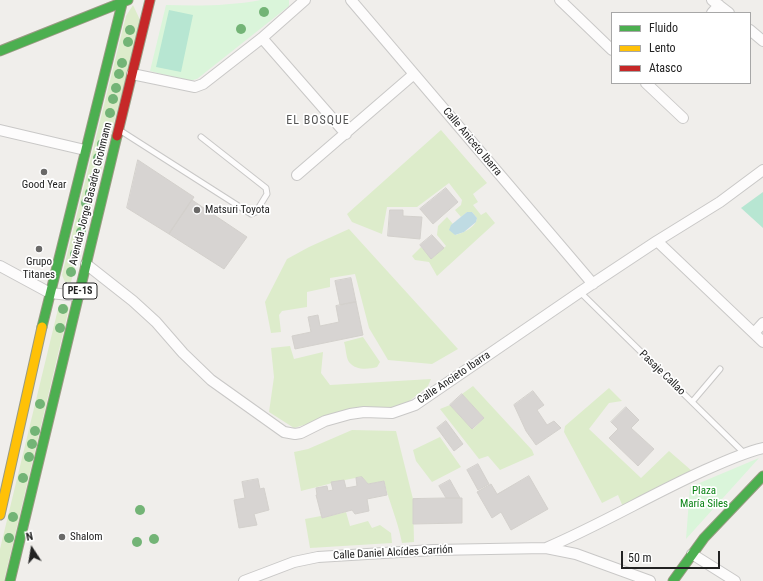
<!DOCTYPE html>
<meta charset="utf-8">
<style>
body{margin:0}
#map{position:relative;width:763px;height:581px;overflow:hidden;background:#f0eeeb;font-family:"Roboto Condensed",sans-serif}
canvas{display:block}
.legend{position:absolute;left:611px;top:12px;width:140px;height:72px;box-sizing:border-box;background:#fff;border:1px solid #a7a7a7;margin:0;padding:5px 7px;list-style:none;font-size:12px;color:#222}
.legend li{display:flex;align-items:center;gap:8px;height:20px}
.legend b{width:20px;border:1px solid #a7a7a7}
.north{position:absolute;left:12px;top:529px;width:40px;height:40px;-webkit-text-stroke:3px #fff;paint-order:stroke;rotate:348deg;font-size:11px;font-weight:700;line-height:16px;text-align:center;color:#222}
.north::after{content:'';display:block;margin:auto;width:14px;height:18px;background:#222;clip-path:polygon(50% 0,100% 100%,50% 72%,0 100%)}
.scale{position:absolute;left:621px;top:551px;width:99px;height:18px;box-sizing:border-box;border:2px solid #222;border-top:0;padding-left:5px;font-size:12px;line-height:14px;white-space:nowrap;color:#222;-webkit-text-stroke:3px #fff;paint-order:stroke}
</style>
<div id="map">
<canvas width="763" height="581"></canvas>
<ul class="legend">
<li><b style="height:5px;background:#4caf50"></b>Fluido</li>
<li><b style="height:5px;background:#ffc107"></b>Lento</li>
<li><b style="height:5px;background:#c62828"></b>Atasco</li>
</ul>
<div class="north">N</div>
<div class="scale">50 m</div>
</div>
<script>
const ctx = document.querySelector('canvas').getContext('2d');
ctx.lineJoin = 'round';
function fill(path, color) { ctx.fillStyle = color; ctx.fill(path, 'evenodd'); }
function stroke(path, color, width, dash) { ctx.strokeStyle = color; ctx.lineWidth = width; ctx.lineCap = dash ? 'butt' : 'round'; ctx.setLineDash(dash || []); ctx.stroke(path); }
function label(font, color, halo, rows, align = 'center') {
  ctx.font = font + ' "Roboto Condensed",sans-serif'; ctx.lineWidth = 3.5; ctx.setLineDash([]); ctx.textBaseline = 'middle'; ctx.strokeStyle = halo; ctx.fillStyle = color; for (const [text, x, y, turn = 0] of rows) {
    ctx.save(); ctx.translate(x, y); ctx.rotate((+turn || 0) * Math.PI / 180); ctx.textAlign = isNaN(turn) ? turn : align; if (halo) ctx.strokeText(text, 0, 0); ctx.fillText(text, 0, 0); ctx.restore();
  }
}
const grass = new Path2D(`
 M133 5 141 22 71 282H65L62 275 126 16Z
 M441 130 487 183 473 194 478 202 473 205 481 215 486 212 495 223 437 276 429 262 415 260 412 256 421 247 432 258 446 246 437 235 438 226 447 217 453 224 451 225 455 235C464 233 476 227 477 218L472 212H467L461 217 455 210 461 205 462 200 449 183 417 207H387L382 234 352 222 347 214Z
 M349 229 458 349 432 364 388 360 369 328 355 274 330 278V287L307 292V307L282 311 279 315 281 332 271 333 265 302 287 259 309 247Z
 M60 304H66L69 308 4 581H0V549L58 309Z
 M363 337 380 362 377 367C369 369 356 371 349 362 346 358 346 348 344 342Z
 M290 346 294 359 323 352 321 373 330 385 431 379 428 386 401 408 387 410 340 411 307 424 294 428 269 412 274 377 271 348Z
 M473 386 532 450 534 455 500 470 488 456 479 459 440 409 450 405 473 429 484 418 462 394Z
 M609 388 622 401 609 403 589 429 641 478 669 451 692 471 623 507 618 495 602 503 564 432 565 426Z
 M352 430 396 431 413 499 414 542 402 543C398 521 389 502 384 481L368 484 362 477C340 480 322 486 301 491L294 452 308 449Z
 M440 437 461 467 432 482 416 461 413 450Z
 M346 512 350 526 368 521 372 528 380 525 391 533 392 543 310 548 305 519 321 516 322 518Z`);
const park = new Path2D(`
 M261 0H289V6L197 79 189 81 150 71 166 5C198 6 229 6 261 0Z
 M759 458 686 539 690 487Z`);
const pitch = new Path2D(`
 M169 10 193 15 181 72 156 67Z
 M763 192V228L741 208Z`);
const water = new Path2D(`
 M467 212H472L477 218 476 222 464 232 455 235 449 230 451 225Z`);
const building = new Path2D(`
 M138 160 194 197 169 234 127 208Z
 M446 188 458 202 433 224 420 209Z
 M192 200 247 237 224 269 169 234Z
 M390 210H403V216L422 217 420 239 388 236Z
 M432 235 444 248 431 259 420 245Z
 M351 278 356 302 340 305 335 281Z
 M356 302 363 335 295 349 292 336 311 332 308 317 318 315 320 326 339 322 336 306Z
 M533 391 544 405 537 410 547 425 554 421 561 428 536 445 526 431 514 405Z
 M462 394 484 418 472 429 450 405Z
 M626 407 639 420 631 428 654 449 638 466 609 438 618 429 611 422Z
 M446 421 463 444 454 451 437 428Z
 M478 464 489 484 478 490 467 470Z
 M529 476 548 509 511 530 501 512 492 518 477 492 491 484 497 494Z
 M362 477 368 484 384 481 387 495 367 499 369 511 355 514 352 510 322 518 316 495H317L316 488 327 486 328 491 333 490 331 482 344 480 346 488 357 486 356 478Z
 M258 479 260 489 264 488 269 510 254 514 257 525 239 528 234 500 245 498 242 482Z
 M450 480 460 498H446L439 486Z
 M446 498H462V523L413 524V499Z`);
const lane = new Path2D(`
 M121 131 251 214 256 212 267 194 266 188 201 137
 M580 292 744 453
 M692 402 720 369`);
const street = new Path2D(`
 M351 0 593 284
 M560 0 612 50
 M712 0 729 13
 M712 13 719 5
 M750 30 763 41
 M262 38 346 134
 M132 74 195 87 203 84 262 38 305 0
 M646 83 683 118
 M0 130 85 150
 M297 175 414 74
 M657 241 763 342
 M86 264 133 301 156 322 183 353 211 380 284 432 295 434 301 433 325 421 350 414 364 412 392 413 415 405 580 292 657 241 720 202 763 170
 M0 266 50 293 79 296
 M754 333 763 323
 M546 548C600 525 650 495 703 471 723 462 742 453 763 448
 M692 554 735 581
 M244 581 294 562 318 557 433 550 546 548 576 554 650 581`);
const fast = new Path2D(`
 M0 51 128 0
 M42 327 123 0
 M10 581 117 136
 M673 581 704 538 763 476`);
const slow = new Path2D(`
 M0 515 42 327`);
const jam = new Path2D(`
 M117 136 150 0`);
const trees = [
 [264,12],
 [241,29],
 [130,30],
 [128,42],
 [122,63],
 [119,74],
 [116,88],
 [113,99],
 [110,113],
 [102,144],
 [98,158],
 [93,179],
 [90,193],
 [86,203],
 [83,222],
 [81,232],
 [75,254],
 [71,272],
 [63,309],
 [60,328],
 [40,404],
 [35,431],
 [32,444],
 [29,457],
 [23,478],
 [140,510],
 [13,517],
 [9,538],
 [154,539],
 [137,542]
];
const markers = [
 [44,172,4,"#6a6968"],
 [197,210,4,"#6a6968"],
 [39,249,4,"#6a6968"],
 [62,537,4,"#6a6968"]
];
const shields = [
 [80,291,34]
];
const shieldNames = [
 ["PE-1S",80,291]
];
const streetNames = [
 ["Calle Aniceto Ibarra",472,142,50],
 ["Avenida Jorge Basadre Grohmann",91,194,-76],
 ["Pasaje Callao",662,373,44],
 ["Calle Ancieto Ibarra",454,378,-34],
 ["Calle Daniel Alcídes Carrión",393,553,-3]
];
const poiNames = [
 ["Good Year",44,185],
 ["Matsuri Toyota",205,210,"left"],
 ["Grupo",39,262],
 ["Titanes",39,275],
 ["Shalom",70,537,"left"]
];
const parkNames = [
 ["Plaza",704,491],
 ["María Siles",704,504]
];
const neighbourhoodNames = [
 ["EL BOSQUE",318,121]
];
fill(grass, '#ddeccb');
fill(park, '#daf5da');
fill(pitch, '#b7e6d2');
fill(water, '#bfdbe3');
fill(building, '#d7d4d2');
stroke(building, '#d3d0cc', 1);
stroke(lane, '#c9c8c7', 7);
stroke(street, '#c9c8c7', 12);
stroke(fast, '#999a82', 11);
stroke(slow, '#999a82', 11);
stroke(jam, '#999a82', 11);
stroke(lane, '#fdfcfc', 5);
stroke(street, '#fdfcfc', 10);
stroke(fast, '#4caf50', 9);
stroke(slow, '#ffc107', 9);
stroke(jam, '#c62828', 9);
ctx.fillStyle = '#73b476';
for (const [x, y] of trees) { ctx.beginPath(); ctx.arc(x, y, 5, 0, 2 * Math.PI); ctx.fill(); }
for (const [x, y, r, color] of markers) { const dot = new Path2D(); dot.arc(x, y, r, 0, 2 * Math.PI); ctx.fillStyle = color; ctx.fill(dot); stroke(dot, '#fff', 1.5); }
for (const [x, y, w] of shields) { const box = new Path2D(); box.roundRect(x - w / 2, y - 8, w, 16, 3); ctx.fillStyle = '#fff'; ctx.fill(box); stroke(box, '#222', 1); }
label('bold 10px', '#222', null, shieldNames);
label('11px', '#222', '#fff', streetNames);
label('11px', '#222', '#fff', poiNames);
label('11px', '#0c8416', '#fff', parkNames);
ctx.letterSpacing = '1px';
label('12px', '#555', '#fff', neighbourhoodNames);
ctx.letterSpacing = '0px';
</script>
